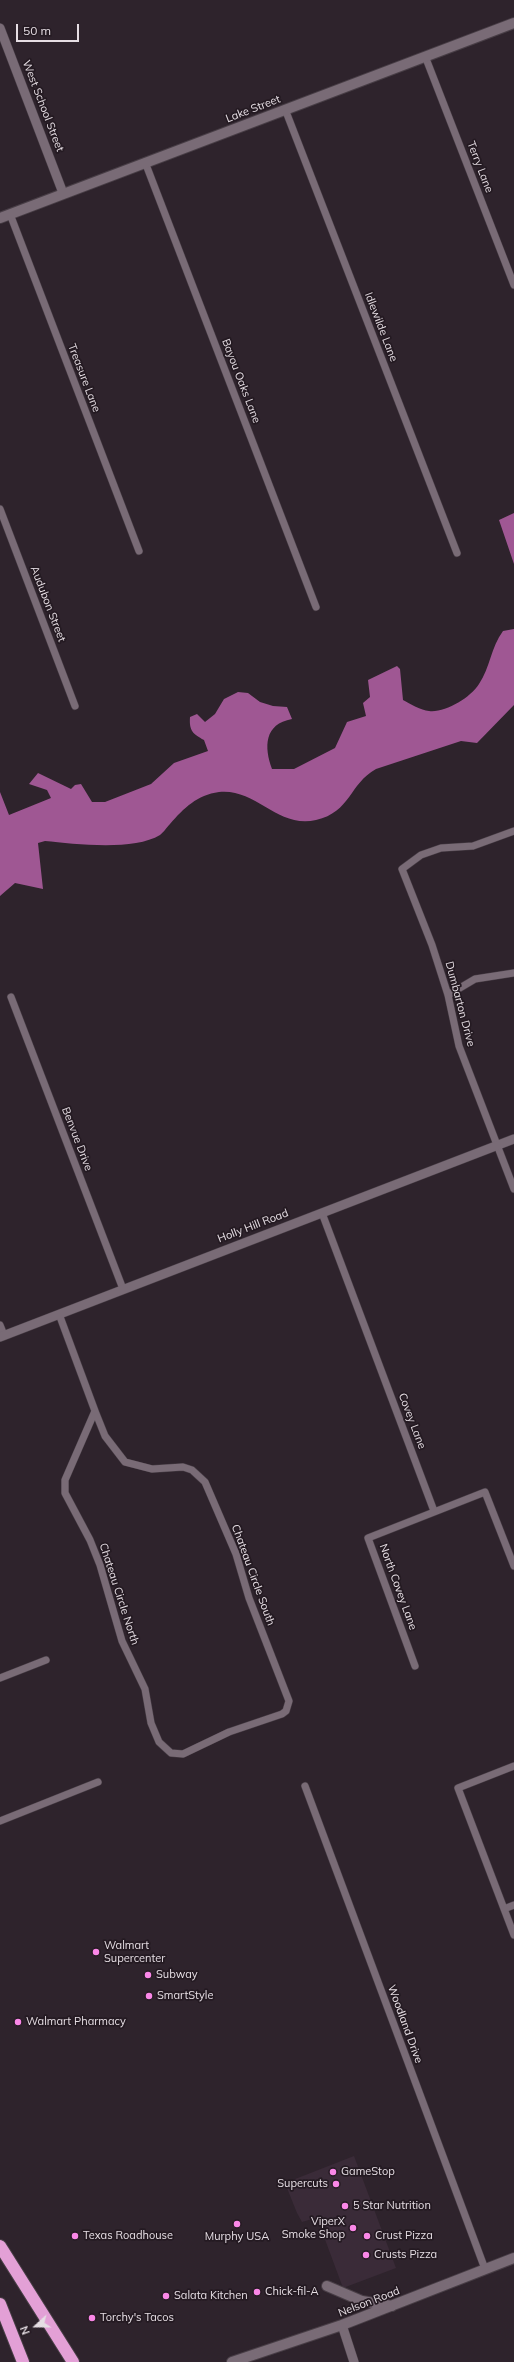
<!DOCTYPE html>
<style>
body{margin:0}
#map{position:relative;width:514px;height:2362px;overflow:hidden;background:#2e232c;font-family:Mulish,sans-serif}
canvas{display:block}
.north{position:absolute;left:16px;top:2306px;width:40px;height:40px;-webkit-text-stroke:3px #241a22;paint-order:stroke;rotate:249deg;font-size:11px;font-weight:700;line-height:16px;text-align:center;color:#e6dee4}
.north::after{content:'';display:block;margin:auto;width:14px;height:18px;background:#e6dee4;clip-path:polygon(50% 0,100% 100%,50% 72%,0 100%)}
.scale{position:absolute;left:16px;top:24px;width:63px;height:18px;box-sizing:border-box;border:2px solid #e6dee4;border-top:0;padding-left:5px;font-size:12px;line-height:14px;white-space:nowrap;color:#e6dee4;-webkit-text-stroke:3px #241a22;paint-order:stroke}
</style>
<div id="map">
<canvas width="514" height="2362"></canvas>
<div class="north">N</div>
<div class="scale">50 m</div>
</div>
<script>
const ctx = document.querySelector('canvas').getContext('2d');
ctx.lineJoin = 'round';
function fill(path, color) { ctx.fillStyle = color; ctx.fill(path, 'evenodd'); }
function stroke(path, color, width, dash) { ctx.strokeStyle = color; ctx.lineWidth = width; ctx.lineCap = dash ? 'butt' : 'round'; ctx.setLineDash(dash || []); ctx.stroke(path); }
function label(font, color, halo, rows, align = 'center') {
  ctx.font = font + ' Mulish,sans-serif'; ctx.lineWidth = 3.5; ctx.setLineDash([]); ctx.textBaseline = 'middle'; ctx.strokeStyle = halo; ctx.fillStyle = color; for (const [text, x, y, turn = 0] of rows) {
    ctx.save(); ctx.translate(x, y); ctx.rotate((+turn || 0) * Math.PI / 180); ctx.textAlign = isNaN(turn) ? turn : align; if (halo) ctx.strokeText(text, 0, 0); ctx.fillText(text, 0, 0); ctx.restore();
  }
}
const built = new Path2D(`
 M354 2156 396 2268 343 2288 323 2234 328 2232 322 2216 302 2222 297 2213 285 2183Z`);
const water = new Path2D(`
 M514 513V564L499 520Z
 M514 629V705L477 743 461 741 376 769C349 784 351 812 316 820 278 829 256 788 219 792 197 795 184 808 170 824 167 827 163 833 160 835 134 851 75 844 45 841L38 843 43 889 15 883 0 896V792L9 815 51 798 47 790 29 784 38 773 71 789 75 785 81 784 92 802H105L151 784 174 763 208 751 204 740C193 734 189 731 190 717L197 714 205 722 215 714 224 699 238 692 248 693 260 702 273 706 287 707 292 719C264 724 264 747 272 769H294L335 748 347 722 366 716 363 703 370 697 368 680 397 666 400 669 403 700C410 704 421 710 429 711 445 713 470 698 479 684 490 668 491 647 503 631Z`);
const minor = new Path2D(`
 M425 56 514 285
 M285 109 457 553
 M145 162 316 607
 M10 214 139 551
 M0 509 75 706
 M514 831 473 846 441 848 421 855 402 869 432 945 448 995 459 1046 514 1189
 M448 995 475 979 514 973
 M11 997 123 1289
 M322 1213 434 1511
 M59 1314 95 1411 65 1480V1493L90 1540 100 1565 122 1641 145 1689 151 1723 159 1742 171 1753 183 1754 229 1732 282 1714 286 1711 289 1701 249 1598 236 1554 205 1482 192 1470 183 1467 152 1469 125 1462 105 1436 95 1411
 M0 1325 4 1335
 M415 1666 368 1538 485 1492 514 1566
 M0 1678 46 1660
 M514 1766 458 1788 514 1935
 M305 1786 485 2269
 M0 1821 98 1782
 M504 1909 514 1905`);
const tertiary = new Path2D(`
 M0 28 63 193
 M0 1337 514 1139
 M342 2325 354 2362`);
const secondary = new Path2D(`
 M0 218 514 23
 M327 2286 362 2301 392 2306
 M232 2362 342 2325 514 2258`);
const motorway = new Path2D(`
 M0 2246 73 2362
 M0 2304 23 2362`);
const markers = [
 [96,1952,4,"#fa87e7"],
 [148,1975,4,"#fa87e7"],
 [149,1996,4,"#fa87e7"],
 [18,2022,4,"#fa87e7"],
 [333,2172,4,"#fa87e7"],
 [336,2184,4,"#fa87e7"],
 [345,2206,4,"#fa87e7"],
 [237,2224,4,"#fa87e7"],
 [353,2228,4,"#fa87e7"],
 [75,2236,4,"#fa87e7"],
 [367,2236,4,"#fa87e7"],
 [366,2255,4,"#fa87e7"],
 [257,2292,4,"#fa87e7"],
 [166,2296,4,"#fa87e7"],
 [92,2318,4,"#fa87e7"]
];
const streetNames = [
 ["West School Street",43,106,69],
 ["Lake Street",253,109,-21],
 ["Terry Lane",480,167,69],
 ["Idlewilde Lane",381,327,69],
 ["Treasure Lane",84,378,69],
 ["Bayou Oaks Lane",241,381,69],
 ["Audubon Street",48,604,69],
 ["Dumbarton Drive",460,1004,75],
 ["Benvue Drive",77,1139,69],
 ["Holly Hill Road",253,1226,-21],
 ["Covey Lane",412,1421,69],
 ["Chateau Circle South",253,1575,70],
 ["North Covey Lane",398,1587,70],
 ["Chateau Circle North",119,1594,72],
 ["Woodland Drive",405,2024,70],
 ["Nelson Road",369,2302,-21]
];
const poiNames = [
 ["Walmart",104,1946],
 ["Supercenter",104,1959],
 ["Subway",156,1975],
 ["SmartStyle",157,1996],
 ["Walmart Pharmacy",26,2022],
 ["GameStop",341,2172],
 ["Supercuts",328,2184,"right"],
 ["5 Star Nutrition",353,2206],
 ["ViperX",345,2222,"right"],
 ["Smoke Shop",345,2235,"right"],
 ["Texas Roadhouse",83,2236],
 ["Crust Pizza",375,2236],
 ["Murphy USA",237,2237,"center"],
 ["Crusts Pizza",374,2255],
 ["Chick-fil-A",265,2292],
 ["Salata Kitchen",174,2296],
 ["Torchy's Tacos",100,2318]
];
fill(built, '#3a2b38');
fill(water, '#9f5793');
stroke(minor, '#483e46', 8);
stroke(tertiary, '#483e46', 10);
stroke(secondary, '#483e46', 12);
stroke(motorway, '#483e46', 14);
stroke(minor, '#796b76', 7);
stroke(tertiary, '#796b76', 9);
stroke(secondary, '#796b76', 10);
stroke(motorway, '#e3a0d6', 12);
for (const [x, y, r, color] of markers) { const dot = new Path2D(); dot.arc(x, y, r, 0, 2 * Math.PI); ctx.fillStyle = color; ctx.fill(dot); stroke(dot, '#241a22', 1.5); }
label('11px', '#e6dee4', '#241a22', streetNames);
label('11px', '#e6dee4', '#241a22', poiNames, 'left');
</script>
